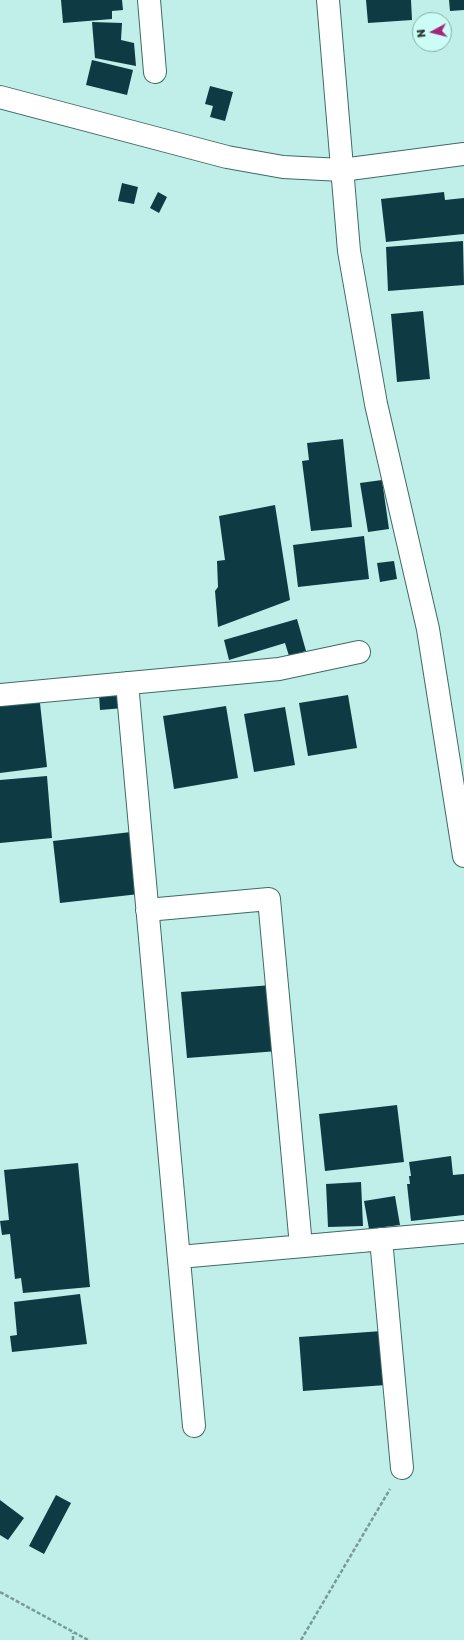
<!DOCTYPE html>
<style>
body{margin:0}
#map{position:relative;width:464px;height:1640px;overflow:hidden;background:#bfefe8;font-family:"Golos Text",sans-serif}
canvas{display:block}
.north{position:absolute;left:412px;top:12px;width:40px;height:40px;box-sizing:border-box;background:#ccfcf5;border:1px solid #8aaea9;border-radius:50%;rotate:263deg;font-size:11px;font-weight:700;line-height:16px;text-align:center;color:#273a37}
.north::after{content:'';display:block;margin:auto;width:14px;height:18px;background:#a22579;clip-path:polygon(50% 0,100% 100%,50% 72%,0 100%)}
</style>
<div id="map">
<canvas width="464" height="1640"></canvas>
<div class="north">N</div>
</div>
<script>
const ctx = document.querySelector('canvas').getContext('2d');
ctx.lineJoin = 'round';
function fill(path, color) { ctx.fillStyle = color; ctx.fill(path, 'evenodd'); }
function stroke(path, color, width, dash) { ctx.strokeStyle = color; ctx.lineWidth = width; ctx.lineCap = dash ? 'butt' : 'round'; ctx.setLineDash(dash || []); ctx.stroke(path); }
const building = new Path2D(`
 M61 0H122L123 10 112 11V19L63 23Z
 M366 0H411L412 20 368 23Z
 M449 0H464V10L450 11Z
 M92 22 122 23 121 40 134 43 136 66 95 58Z
 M92 60 133 70 127 95 86 85Z
 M210 86 233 92 225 121 210 117 213 106 205 104Z
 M122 183 138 187 134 204 118 201Z
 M158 192 167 197 159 213 150 208Z
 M444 192 445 200 464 198V234L386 242 381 199Z
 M463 241 464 285 388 291 386 247Z
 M423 311 430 379 397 382 391 314Z
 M343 439 352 527 311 531 302 461 309 460 307 443Z
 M382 480 389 529 368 532 360 483Z
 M275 505 290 600 218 627 215 591 218 587 217 561 225 560 219 516Z
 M364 536 369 579 298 587 293 545Z
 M394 561 397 579 380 582 377 563Z
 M297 619 306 651 289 656 285 643 229 660 224 640Z
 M123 692 124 708 100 710 99 694Z
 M39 694 47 767 0 773V698Z
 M348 695 357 748 308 756 299 703Z
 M226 706 238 778 174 789 163 716Z
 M285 707 295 765 254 772 244 714Z
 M47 776 52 838 0 843V780Z
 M131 832 139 894 60 903 53 841Z
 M272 985 278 1051 187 1058 181 992Z
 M397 1105 404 1162 325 1171 319 1114Z
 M451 1156 453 1175 464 1174V1215L411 1221 407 1184H410L409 1176H411L409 1162Z
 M78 1163 90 1287 23 1293 21 1278 15 1279 10 1234 2 1235 0 1221 9 1220 4 1170Z
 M361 1182 363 1226 328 1227 326 1184Z
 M395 1196 400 1225 369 1229 364 1201Z
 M80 1294 87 1344 12 1352 10 1336 17 1335 14 1302Z
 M382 1331 386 1385 303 1391 299 1337Z
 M56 1495 71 1503 44 1554 29 1546Z
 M0 1500 24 1518 8 1540 0 1535Z`);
const path = new Path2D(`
 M0 1592 88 1640
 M73 1640V1633
 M301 1640 390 1489`);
const minor = new Path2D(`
 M149 0 155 72
 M328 0 349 251 376 404 428 629 464 856
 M127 683 194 1426
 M0 695 279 669 359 652
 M147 910 269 899 301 1246
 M381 1239 402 1468
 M179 1257 464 1232`);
const secondary = new Path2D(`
 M0 97 227 157 283 167 342 170 464 154`);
fill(building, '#0e3a44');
stroke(minor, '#3f6a65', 24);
stroke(secondary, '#3f6a65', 24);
stroke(path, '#799b96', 2.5, [4, 2]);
stroke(minor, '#fff', 22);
stroke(secondary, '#fff', 22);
</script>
